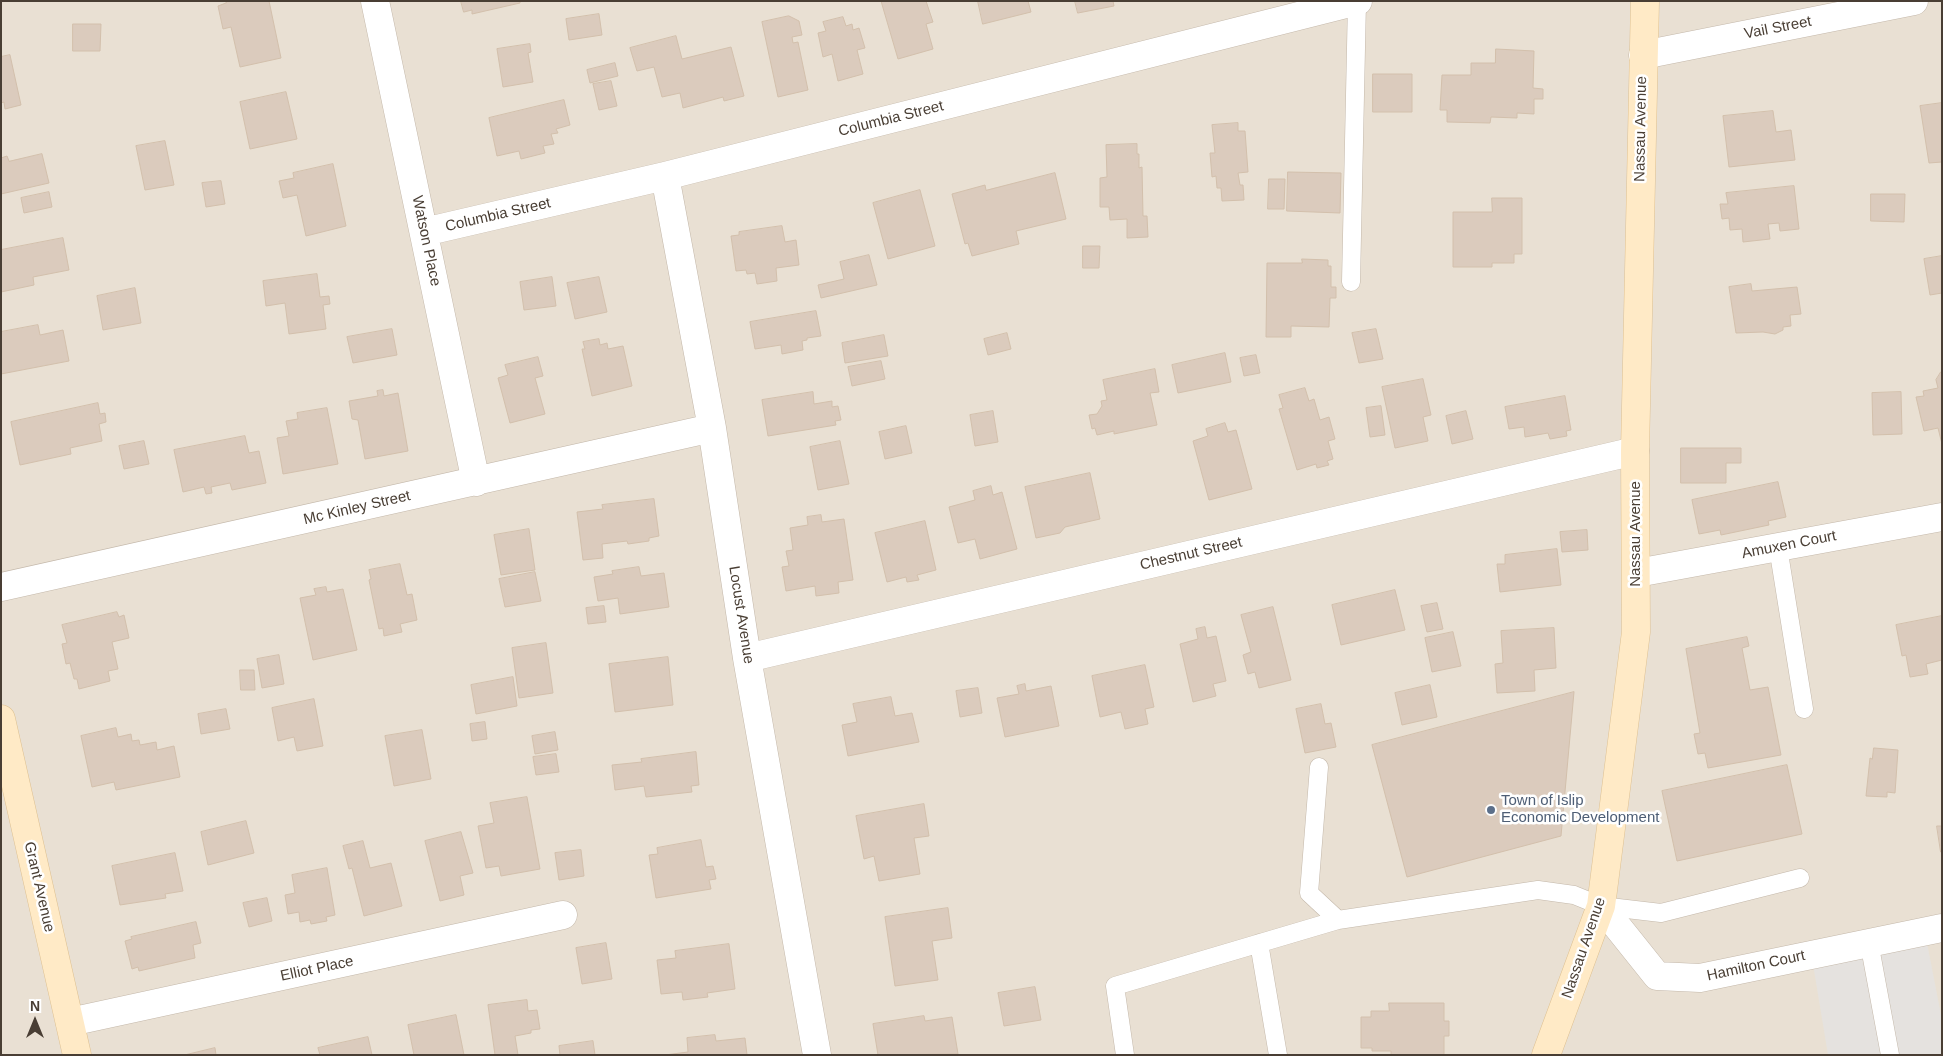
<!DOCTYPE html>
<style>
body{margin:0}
#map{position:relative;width:1943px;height:1056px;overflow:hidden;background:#f5efe6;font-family:Arial,sans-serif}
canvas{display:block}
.frame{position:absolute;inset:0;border:2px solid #493e34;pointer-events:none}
.north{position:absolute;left:10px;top:996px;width:50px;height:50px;-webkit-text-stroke:4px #fff;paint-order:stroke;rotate:0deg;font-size:14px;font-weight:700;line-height:20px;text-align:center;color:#493e34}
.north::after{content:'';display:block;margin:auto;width:18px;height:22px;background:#493e34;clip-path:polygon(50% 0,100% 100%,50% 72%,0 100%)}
</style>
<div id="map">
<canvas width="1943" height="1056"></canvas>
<div class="frame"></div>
<div class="north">N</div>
</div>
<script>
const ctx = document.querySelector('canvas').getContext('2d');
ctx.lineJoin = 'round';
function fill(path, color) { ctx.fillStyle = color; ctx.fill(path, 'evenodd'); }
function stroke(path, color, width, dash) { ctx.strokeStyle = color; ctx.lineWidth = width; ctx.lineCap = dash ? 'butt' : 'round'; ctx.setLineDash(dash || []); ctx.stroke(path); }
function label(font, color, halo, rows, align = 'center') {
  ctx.font = font + ' Arial,sans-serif'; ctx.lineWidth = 5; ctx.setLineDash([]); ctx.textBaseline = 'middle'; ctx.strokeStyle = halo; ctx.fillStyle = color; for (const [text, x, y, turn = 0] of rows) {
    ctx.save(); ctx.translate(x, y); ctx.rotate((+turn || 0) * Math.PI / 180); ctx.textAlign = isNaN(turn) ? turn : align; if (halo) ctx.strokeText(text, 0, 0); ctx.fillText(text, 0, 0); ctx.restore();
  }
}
const residential = new Path2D(`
 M1 1H1942V1055H1Z`);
const parking = new Path2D(`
 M1927 943 1942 1020V1055H1828L1813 964Z`);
const building = new Path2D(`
 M226 1H269L281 58 240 67 231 27 223 29 218 6 226 3Z
 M461 1H520V3L472 14V10L464 12Z
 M878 1H926L933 22 926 24 933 49 898 59 881 1Z
 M978 1H1028L1031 12 983 24Z
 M1075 1H1113L1114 6 1078 13Z
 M599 14 602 35 569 40 566 19Z
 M789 16 799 21 802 35 792 37 793 43 798 42 808 90 778 97 762 22Z
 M843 17 846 26 852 24 853 30 859 28 865 48 857 50 863 74 838 81 832 54 823 57 818 33 826 31 823 22Z
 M73 24H101L100 51H73Z
 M676 36 682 59 731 47 744 96 724 101 723 97 683 108 680 93 662 97 654 67 637 71 630 48Z
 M530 44 531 52 528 53 533 82 503 87 497 49Z
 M1496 49 1534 51 1533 88 1543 89V99H1534V114L1517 113V118L1491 117 1490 123 1447 122V110H1440L1442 75H1471V63H1495Z
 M10 55 21 105 5 109 4 102 1 103V57Z
 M615 63 618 76 590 83 587 70Z
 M1373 74H1412V112H1373Z
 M611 81 617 106 599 110 593 84Z
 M286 92 297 139 250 149 240 102Z
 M564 100 570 125 556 129 558 133 551 134 554 144 543 146 545 153 521 159 519 151 497 156 489 118Z
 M1942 103V162L1929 163 1920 106Z
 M1773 111 1776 132 1791 130 1795 160 1729 167 1723 116Z
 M1238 123V131H1245L1248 172 1238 173 1240 185H1243L1244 200 1222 201 1221 188H1217L1216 176 1212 177 1210 153H1215L1212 125Z
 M165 141 174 185 145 190 136 146Z
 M1137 144V154H1139V168L1142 167 1143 216H1147L1148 237 1127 238V219L1110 220 1109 207H1100V178L1107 177 1106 145Z
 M42 154 49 183 1 194V158L7 156 9 161Z
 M333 164 346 226 306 236 297 195 283 198 279 181 294 178 293 173Z
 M1288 172 1341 173 1340 213 1287 211Z
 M1055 173 1066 219 1016 231 1019 244 972 256 968 243 965 244 952 194 985 185 986 190Z
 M1269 179H1285L1284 209H1268Z
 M221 181 225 204 206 207 202 183Z
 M1794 186 1799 229 1780 231 1779 223 1768 224 1770 239 1743 242 1742 229 1730 230 1729 218 1722 219 1720 204H1728L1726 193Z
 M920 190 935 246 888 259 873 203Z
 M49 192 52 207 24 213 21 198Z
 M1871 194H1905L1904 222 1871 221Z
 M1492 198H1522V254H1514V263H1492V267H1453V212H1492Z
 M782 226 785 242 796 240 799 265 776 268 777 281 757 284 755 273 747 274 746 270 736 271 731 236 739 235V232Z
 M63 238 69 270 33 277 34 285 1 292V250Z
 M1083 246H1100L1099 268H1083Z
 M869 255 877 285 821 298 818 285 844 279 840 262Z
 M1942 256V293L1930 295 1924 259Z
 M1302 259 1328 260V266H1331V287H1336V298H1330L1329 327 1291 326V337H1266L1267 263H1302Z
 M317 274 320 297 329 296 330 304 323 305 326 329 289 334 285 303 266 306 263 281Z
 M552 277 556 306 524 310 520 282Z
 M599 277 607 312 575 319 567 283Z
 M1751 284 1752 291 1797 287 1801 314 1790 315 1791 326 1783 327V330L1775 334 1763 332 1736 333 1729 287Z
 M135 288 141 323 103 330 97 296Z
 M816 311 821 336 807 338V340L802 341 803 350 782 354 781 345 755 349 750 322Z
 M38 325 40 335 63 330 69 361 1 374V332Z
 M392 329 397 355 353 363 347 337Z
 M1376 329 1383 359 1359 363 1352 333Z
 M1007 333 1011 349 988 355 984 339Z
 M884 335 888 356 845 363 842 343Z
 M599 339 600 345 607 343 608 349 623 346 632 386 592 396 582 349H585L583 342Z
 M1225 353 1231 382 1178 393 1172 365Z
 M1256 355 1260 373 1244 376 1240 358Z
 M538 357 543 376 535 378 545 414 510 423 498 378 508 375 505 365Z
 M881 361 885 379 852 386 848 367Z
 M1155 369 1159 392 1150 393 1157 425 1114 434V431L1097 435 1095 428 1092 429 1089 415 1097 414 1102 406 1101 401 1107 400 1103 380Z
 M1941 372H1942V444L1938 428 1924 431 1916 397 1924 396 1923 391 1938 388 1936 380Z
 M1423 379 1431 415 1423 417 1428 441 1395 448 1382 387Z
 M1305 388 1309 401 1314 399 1320 420 1329 417 1335 439 1328 441 1333 459 1327 461 1329 465 1317 468 1316 464 1297 470 1279 409 1283 408 1279 395Z
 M383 390 384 396 398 393 408 451 365 459 358 420 352 419 349 401 378 396 377 391Z
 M813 392 814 404 832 401V407L838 406 841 420 835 421 836 425 768 436 762 400Z
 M1901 392 1902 434 1873 435 1872 393Z
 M1565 396 1571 430 1566 431 1567 436 1550 439 1548 433 1525 437 1524 427 1509 429 1505 407Z
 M98 403 100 414 105 413 106 422 99 424 102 441 70 448 71 454 20 465 11 422Z
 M1381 406 1385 435 1370 437 1366 408Z
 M327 408 338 464 283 474 277 438 289 436 286 421 298 419 297 413Z
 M993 411 998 442 975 446 970 415Z
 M1466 411 1473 439 1452 444 1446 416Z
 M1225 423 1228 432 1236 430 1252 489 1209 500 1193 441 1208 436 1206 429Z
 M906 426 912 453 885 459 879 432Z
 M245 436 249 453 259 451 266 483 232 490 230 483 211 487 212 493 206 494 204 487 183 492 174 450Z
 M144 441 149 464 124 469 119 446Z
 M840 441 849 484 818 490 810 447Z
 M1681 448H1741V463H1726V483H1681Z
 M1090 473 1100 519 1065 527 1060 533 1036 538 1025 487Z
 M1778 482 1786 517 1768 521 1769 525 1721 535 1720 530 1699 534 1692 500Z
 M991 486 993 495 1002 492 1017 549 980 559 975 539 958 543 949 507 975 500 973 491Z
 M654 499 659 536 649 538V541L628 544 627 541 602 544 603 558 583 560 577 512 603 509 602 505Z
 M821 515 822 522 844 519 853 580 838 582 839 593 816 596 815 586 786 591 782 567 789 566 786 551 793 550 790 528 808 525 807 517Z
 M925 521 936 570 917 575 919 580 907 582 906 577 887 582 875 533Z
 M529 529 535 570 501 575 494 535Z
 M1587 530 1588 550 1562 552 1560 532Z
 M1557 549 1561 585 1500 592 1497 564H1505V555Z
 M400 564 407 595 412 594 417 620 400 624 402 632 384 636 383 628 379 629 369 580 371 579 369 570Z
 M639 567 641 576 664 573 669 607 620 614 618 598 598 601 594 577 613 574 612 571Z
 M535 572 541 601 505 607 499 579Z
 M326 587 327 592 343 589 357 650 313 660 300 598 316 595 314 589Z
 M1395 590 1405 630 1341 645 1332 605Z
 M1437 603 1443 629 1427 632 1421 606Z
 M604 606 606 622 588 624 586 608Z
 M1273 607 1291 680 1259 688 1255 672 1248 674 1243 655 1251 652 1241 615Z
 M117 612 119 617 124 615 129 638 112 642 118 669 108 671 110 681 79 689 77 679H74L70 663 66 664 62 644 67 643 62 625Z
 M1942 616V660L1926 664 1928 674 1910 677 1906 655 1902 656 1896 625Z
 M1205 627 1207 638 1216 636 1226 681 1213 684 1216 696 1193 702 1180 644 1198 639 1196 629Z
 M1554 628 1556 668 1534 670 1535 691 1497 693 1495 664 1503 663 1501 631Z
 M1453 632 1461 666 1432 672 1425 638Z
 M1747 637 1749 646 1742 648 1750 690 1768 687 1781 755 1708 768 1705 753 1698 754 1694 734 1700 733 1686 649Z
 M546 643 553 693 519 698 512 648Z
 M279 655 284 684 262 688 257 659Z
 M668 657 673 705 615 712 609 664Z
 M1145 665 1154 707 1145 709 1148 724 1125 729 1121 712 1100 717 1092 676Z
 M240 670H254L255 690H241Z
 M513 677 517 706 476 714 471 685Z
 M1025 684 1026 691 1051 686 1059 726 1005 737 997 698 1019 694 1017 686Z
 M1430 685 1437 717 1402 725 1395 693Z
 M978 688 982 713 960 717 956 691Z
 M1574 692 1561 836 1407 877 1372 745Z
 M891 697 895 716 912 713 919 742 848 756 842 725 857 722 853 704Z
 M314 699 323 746 297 751 294 737 278 741 272 708Z
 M1321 704 1325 724 1331 723 1336 747 1305 753 1296 709Z
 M226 709 230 729 201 734 198 714Z
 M485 722 487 739 472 741 470 724Z
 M116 728 118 737 131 734 132 741 139 740 140 745 156 742 157 750 174 746 180 777 116 790 114 782 92 787 81 736Z
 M422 730 431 779 394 786 385 736Z
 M555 732 558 750 535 754 532 736Z
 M1874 748 1898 750 1895 793 1887 792V797L1866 796 1870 758 1872 759Z
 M696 752 699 785 691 786 692 792 646 797 644 786 615 790 612 765 642 762 641 759Z
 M556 754 559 772 536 775 533 757Z
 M1787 765 1802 834 1677 861 1662 791Z
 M527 797 540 869 501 876 499 866 486 868 478 826 494 823 490 803Z
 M924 804 929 836 914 838 920 874 879 881 874 856 864 859 856 816Z
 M246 821 254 853 208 865 201 832Z
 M1937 826H1942V852H1941Z
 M461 832 473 873 460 876 464 895 440 901 425 841Z
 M701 840 706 867 713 866 716 879 709 880 711 889 656 898 649 855 658 854 657 848Z
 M363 841 370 868 391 863 402 906 364 916 352 868 349 869 343 846Z
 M581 850 584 876 559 880 555 853Z
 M175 853 183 891 165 894 166 898 120 905 112 866Z
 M327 868 335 915 326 917 327 921 311 924 310 920 300 922 299 912 288 914 285 895 295 893 292 875Z
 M267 898 272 921 249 927 243 903Z
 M948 908 952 938 932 941 938 980 895 986 885 917Z
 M196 922 201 943 193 945 195 958 139 971 138 967 132 969 125 941 132 939 131 937Z
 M606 943 612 979 582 984 576 948Z
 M729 944 735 989 707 993 708 997 683 1000 682 992 661 994 657 960 676 958 675 951Z
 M1035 987 1041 1020 1004 1026 998 993Z
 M527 1000 528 1011 537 1010 540 1029 531 1030V1033L515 1036 518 1055H495L488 1005Z
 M1389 1003H1444V1021H1449V1036H1444V1055H1391V1051H1372V1048H1361V1017H1371V1011H1389Z
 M456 1015 464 1055H414L408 1025Z
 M924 1016 925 1021 952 1017 958 1054 878 1055 873 1024Z
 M715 1035 716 1041 745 1038 747 1055H665L688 1052 687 1038Z
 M368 1037 372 1055H320L318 1048Z
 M593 1041 595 1055H560L559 1046Z
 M215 1048 216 1055H185Z`);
const lane = new Path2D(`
 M1351 282 1357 1
 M1778 547 1804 709
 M1319 767 1309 893 1338 920 1538 890 1574 895 1601 906 1661 913 1800 878
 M1869 942 1890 1055
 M1259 943 1278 1055
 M1125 1055 1115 986 1338 920`);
const street = new Path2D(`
 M375 1 476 482
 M1643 55 1914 1
 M665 176 712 428 747 658 817 1055
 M424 232 665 176 1358 1
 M1637 573 1942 517
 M1 587 712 428
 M747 658 1635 451
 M1601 906 1657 976 1700 978 1942 928
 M70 1022 563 915`);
const secondary = new Path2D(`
 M1 719 77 1055
 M1546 1055 1601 906 1636 632 1635 451 1645 1`);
const markers = [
 [1491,810,5,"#5c6f8a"]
];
const streetNames = [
 ["Vail Street",1778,28,-11],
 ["Columbia Street",891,119,-14],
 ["Nassau Avenue",1641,129,-89],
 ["Columbia Street",498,215,-13],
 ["Watson Place",426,241,78],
 ["Mc Kinley Street",357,508,-13],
 ["Nassau Avenue",1636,534,-90],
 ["Amuxen Court",1789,545,-11],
 ["Chestnut Street",1191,554,-13],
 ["Locust Avenue",741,615,81],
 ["Grant Avenue",39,887,77],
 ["Nassau Avenue",1584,948,-71],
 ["Hamilton Court",1756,966,-12],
 ["Elliot Place",317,969,-12]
];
const serviceNames = [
 ["Town of Islip",1501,801],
 ["Economic Development",1501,818]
];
fill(residential, '#e9e0d3');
fill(parking, '#e5e2df');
fill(building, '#dbcbbd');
stroke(building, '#d3c0ac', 1);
stroke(lane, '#c4b8aa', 19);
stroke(street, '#c4b8aa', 29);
stroke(secondary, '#dec192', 29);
stroke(lane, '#fff', 18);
stroke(street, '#fff', 28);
stroke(secondary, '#ffeac6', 28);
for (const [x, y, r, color] of markers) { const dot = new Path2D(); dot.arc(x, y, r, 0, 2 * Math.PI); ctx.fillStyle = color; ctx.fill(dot); stroke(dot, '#fff', 2); }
label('15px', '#493e34', '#fff', streetNames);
label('15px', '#4e5e75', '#fff', serviceNames, 'left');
</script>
